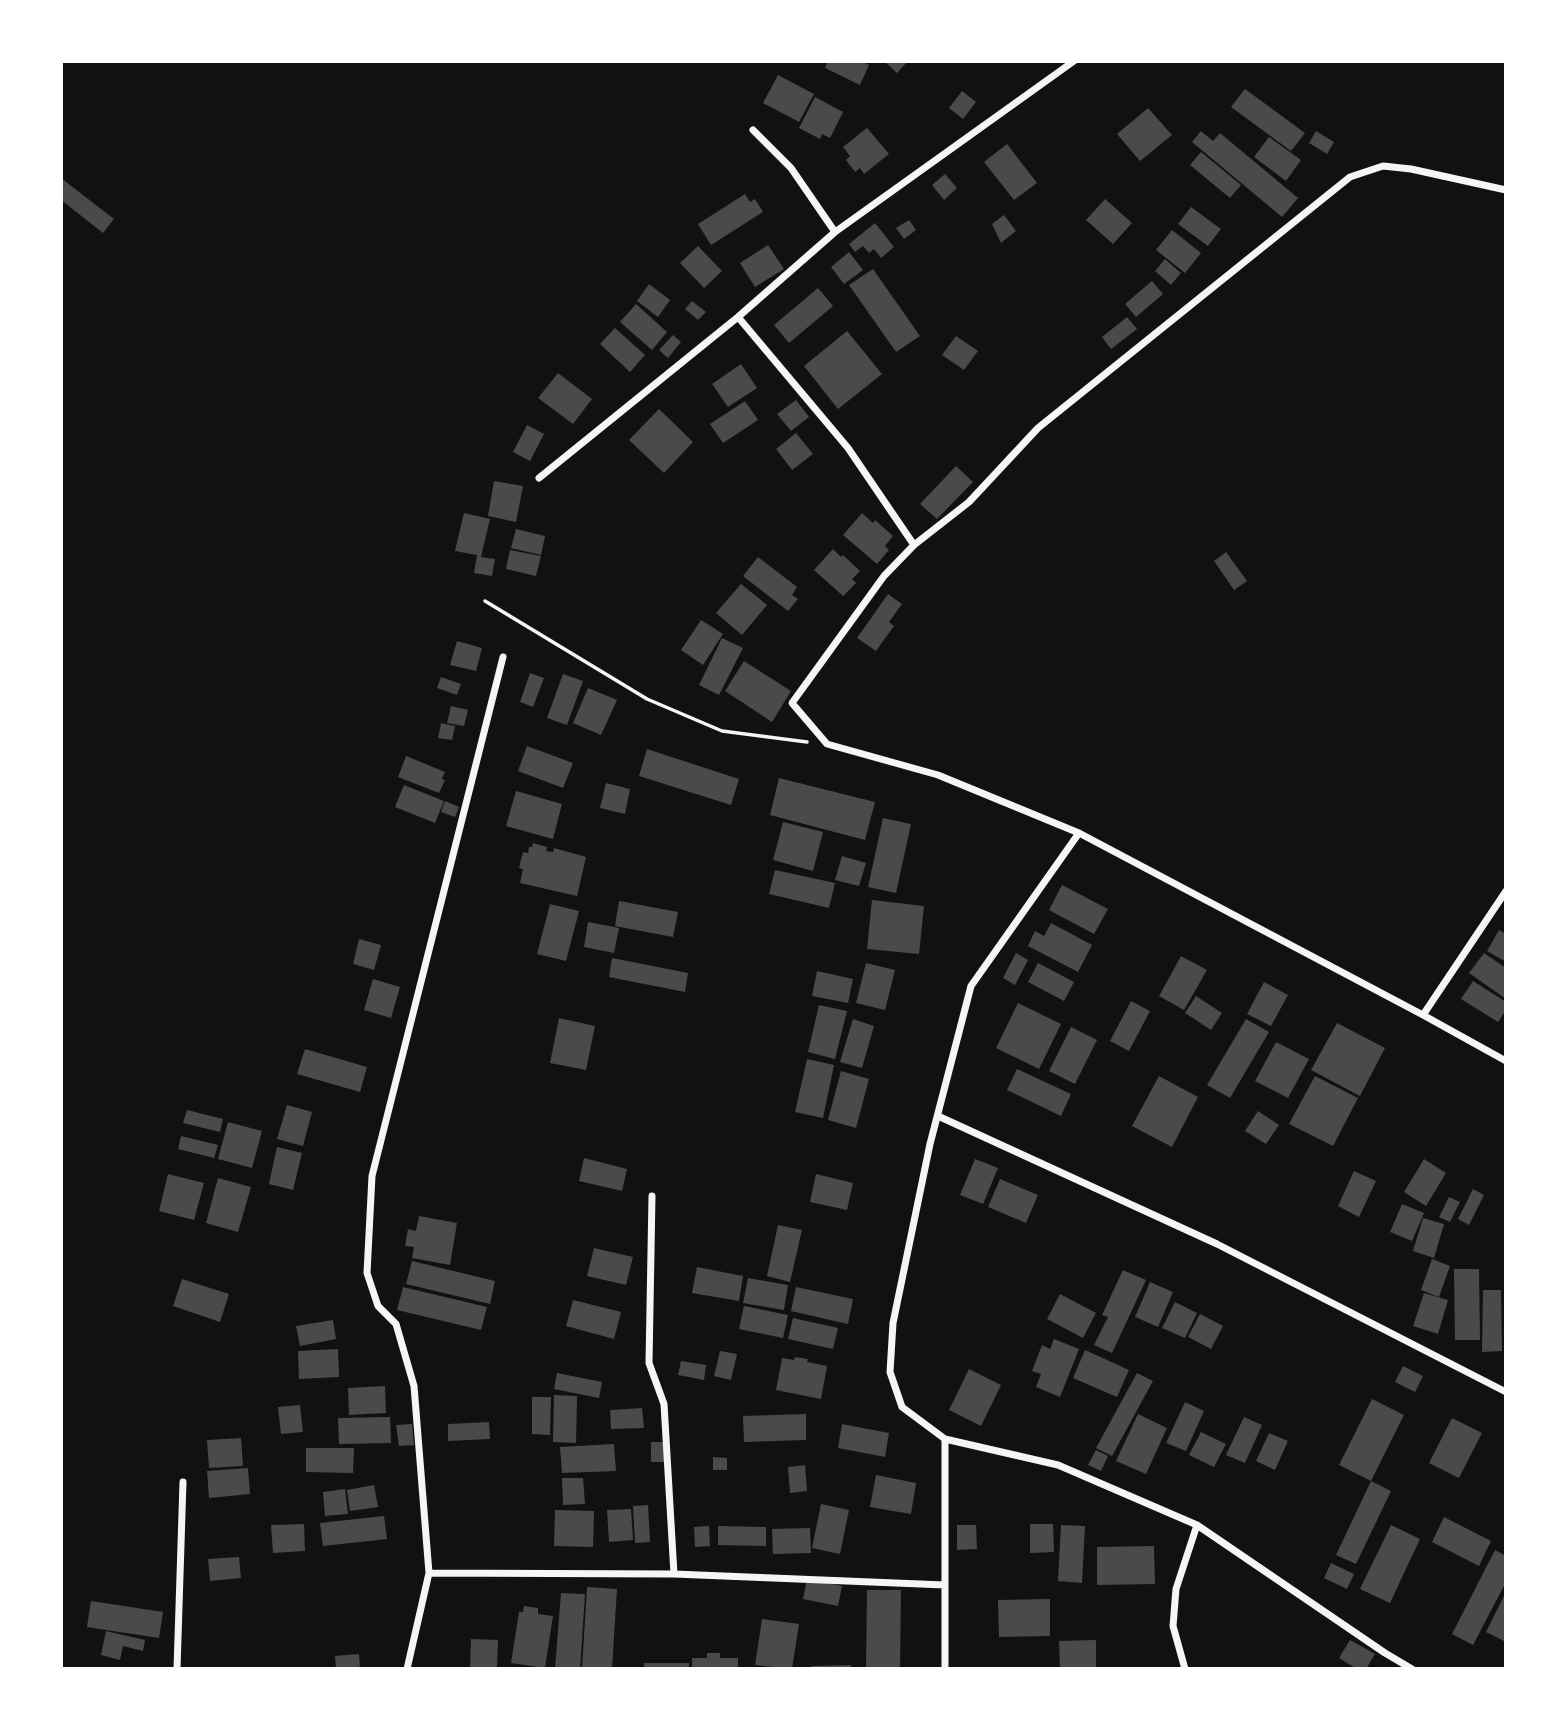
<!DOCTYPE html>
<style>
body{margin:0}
#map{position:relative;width:1567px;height:1730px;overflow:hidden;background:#111;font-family:"Space Grotesk",sans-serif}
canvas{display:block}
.frame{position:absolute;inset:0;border:63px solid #fff;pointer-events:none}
</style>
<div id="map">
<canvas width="1567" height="1730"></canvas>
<div class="frame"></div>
</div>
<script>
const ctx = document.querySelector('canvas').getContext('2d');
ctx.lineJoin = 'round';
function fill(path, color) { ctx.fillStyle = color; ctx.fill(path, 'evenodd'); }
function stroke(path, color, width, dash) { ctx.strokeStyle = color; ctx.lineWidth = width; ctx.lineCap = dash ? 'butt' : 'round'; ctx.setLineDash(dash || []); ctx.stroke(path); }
const building = new Path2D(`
 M828 61H866L865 63 869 65 860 85 825 68Z
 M884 61H908L897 73Z
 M778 75 814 94 799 122 763 103Z
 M1245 89 1305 133 1291 151 1231 107Z
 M962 91 976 102 963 119 949 108Z
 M815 97 843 112 830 138 822 134 820 139 799 128Z
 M1148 108 1172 135 1140 161 1117 134Z
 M867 128 889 154 864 174 860 168 855 172 846 160 850 156 843 147Z
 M1201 131 1213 141 1220 133 1298 198 1282 217 1192 142Z
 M1316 131 1334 142 1327 154 1309 143Z
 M1269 137 1301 160 1286 181 1254 157Z
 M1007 144 1037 183 1014 200 984 162Z
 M1201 152 1241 185 1230 198 1190 165Z
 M945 174 957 188 944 200 932 185Z
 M61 178 114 219 103 233 61 200Z
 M745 194 750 202 755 199 763 212 711 245 698 224Z
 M1105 199 1132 223 1113 244 1086 220Z
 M1191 207 1221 229 1208 246 1178 224Z
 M1004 215 1016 231 1001 243 992 224Z
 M909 220 916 230 904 239 896 228Z
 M875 223 894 247 881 258 874 249 869 253 863 246 855 252 849 244Z
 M1172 230 1201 253 1185 273 1156 250Z
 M768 245 784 269 755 287 740 263Z
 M698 246 722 271 704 288 680 263Z
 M849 252 863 270 844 284 831 267Z
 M1165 259 1181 273 1171 285 1155 271Z
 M873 269 920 336 896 352 849 285Z
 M1152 281 1163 294 1136 317 1125 304Z
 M649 284 670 300 658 317 637 301Z
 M818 288 833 306 789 343 774 325Z
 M692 301 706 312 698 320 685 309Z
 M636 304 667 332 652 350 620 322Z
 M1127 317 1137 329 1111 349 1102 337Z
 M615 328 645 355 630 372 600 344Z
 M847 331 882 374 838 409 804 366Z
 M673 335 681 342 668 358 659 350Z
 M956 336 978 351 964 370 942 355Z
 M741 364 757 388 728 407 712 384Z
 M558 373 592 399 573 424 538 398Z
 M796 400 809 417 791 431 777 414Z
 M745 401 758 420 723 443 710 424Z
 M659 409 693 442 664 473 629 440Z
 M527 425 544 434 530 461 513 452Z
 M796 433 813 454 792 470 776 449Z
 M956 466 973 482 937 519 920 504Z
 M494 481 523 486 516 522 488 516Z
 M464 513 490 519 481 557 495 559 492 576 474 573 477 555 455 551Z
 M862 513 873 523 875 520 893 536 885 546 889 550 877 564 843 535Z
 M516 529 545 536 541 555 511 548Z
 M833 549 841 557 843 555 860 571 852 579 856 583 843 596 814 570Z
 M510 550 541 556 536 576 506 569Z
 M1226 552 1247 581 1234 590 1214 561Z
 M758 557 797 587 792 595 798 599 788 611 743 576Z
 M741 584 767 605 742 635 716 613Z
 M888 594 902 604 889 622 894 626 876 651 857 638Z
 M701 620 723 634 703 665 681 650Z
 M722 638 743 648 719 695 699 685Z
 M457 641 482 648 476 671 450 665Z
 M744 661 791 691 772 722 725 691Z
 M530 673 544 678 533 707 520 702Z
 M563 674 583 681 567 725 547 718Z
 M441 677 461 684 457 695 437 688Z
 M588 688 617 700 601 735 573 723Z
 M451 706 468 710 464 726 447 723Z
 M441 723 455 726 452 740 438 738Z
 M527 746 573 763 563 788 518 771Z
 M647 749 739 779 731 805 639 776Z
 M406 756 445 772 442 779 445 780 439 793 398 777Z
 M779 778 875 802 865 840 770 815Z
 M606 783 630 789 625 814 600 808Z
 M404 785 444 801 435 823 395 807Z
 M516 791 562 804 553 839 506 826Z
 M445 801 459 807 455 817 441 812Z
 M883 818 911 824 896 893 868 887Z
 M783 822 823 832 813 871 773 860Z
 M533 843 547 847 546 851 553 852 554 848 586 857 577 896 520 883 523 869 519 868 523 852 528 853 529 847H532Z
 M842 856 866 863 859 886 835 880Z
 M775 870 835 883 829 908 769 894Z
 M1062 885 1108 909 1094 934 1049 910Z
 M872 900 924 906 919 954 867 949Z
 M619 901 678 912 673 937 615 926Z
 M550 904 579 911 566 961 537 954Z
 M588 922 619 928 614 953 584 947Z
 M1051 923 1092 945 1078 972 1028 946 1035 931 1044 936Z
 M1499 930 1506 934V962L1487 951Z
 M359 939 381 945 374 970 353 964Z
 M1016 953 1028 960 1015 985 1003 978Z
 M1484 953 1506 968V999L1469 973Z
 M1181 956 1207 970 1184 1010 1159 996Z
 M612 958 688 973 685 992 609 977Z
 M866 963 895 970 885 1010 856 1003Z
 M1038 963 1074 982 1064 1001 1028 982Z
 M817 971 853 979 848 1003 812 996Z
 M373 979 400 987 391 1018 364 1010Z
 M1473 981 1506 1002V1010L1498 1022 1461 999Z
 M1264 982 1288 995 1271 1026 1247 1014Z
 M1196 996 1222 1013 1211 1030 1185 1013Z
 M1131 1001 1150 1011 1129 1051 1110 1041Z
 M1018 1003 1061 1024 1039 1069 996 1048Z
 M819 1005 847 1011 835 1059 808 1052Z
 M559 1018 595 1026 586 1070 550 1063Z
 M853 1019 874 1026 862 1068 840 1062Z
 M1246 1019 1269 1032 1230 1098 1207 1085Z
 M1337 1023 1385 1048 1360 1096 1311 1070Z
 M1071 1027 1097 1040 1075 1084 1049 1071Z
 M1276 1042 1309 1059 1288 1098 1255 1081Z
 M305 1049 367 1067 360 1092 297 1074Z
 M807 1059 834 1065 823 1118 795 1112Z
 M1017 1069 1071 1094 1061 1116 1007 1090Z
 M841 1071 869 1079 856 1128 828 1120Z
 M1159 1076 1198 1097 1172 1147 1132 1126Z
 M1315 1076 1358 1098 1333 1146 1289 1124Z
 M287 1105 312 1112 303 1146 277 1139Z
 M187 1110 223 1119 220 1132 183 1123Z
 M1258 1111 1279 1125 1266 1144 1245 1131Z
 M228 1122 262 1131 252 1168 218 1159Z
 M181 1136 218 1145 214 1158 178 1149Z
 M277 1147 302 1153 293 1190 269 1184Z
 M584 1158 627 1169 622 1191 579 1181Z
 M975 1159 998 1168 983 1204 960 1195Z
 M1424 1159 1446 1173 1426 1206 1404 1192Z
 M1354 1171 1376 1181 1359 1217 1338 1206Z
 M168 1174 204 1183 194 1220 159 1211Z
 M816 1174 853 1183 847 1210 810 1202Z
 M218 1178 251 1187 238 1232 206 1223Z
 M1000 1179 1038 1195 1026 1223 988 1207Z
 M1473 1189 1484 1195 1469 1225 1458 1219Z
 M1449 1197 1460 1202 1450 1222 1439 1217Z
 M1402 1204 1424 1213 1412 1241 1390 1232Z
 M419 1216 457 1223 450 1265 412 1258 414 1247 405 1246 408 1229 416 1231Z
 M1423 1218 1444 1224 1434 1258 1413 1251Z
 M778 1225 802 1230 790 1282 767 1276Z
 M594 1248 633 1257 626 1285 587 1276Z
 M1432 1259 1450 1266 1439 1297 1421 1290Z
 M412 1261 495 1281 490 1304 406 1284Z
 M697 1267 743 1276 739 1301 692 1293Z
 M1454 1269H1479L1480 1340H1455Z
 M1123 1270 1146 1280 1112 1353 1094 1345 1108 1317 1102 1315Z
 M748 1278 788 1285 784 1310 743 1303Z
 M182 1279 229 1294 220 1322 173 1306Z
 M1150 1282 1173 1292 1158 1327 1135 1317Z
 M403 1287 487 1307 481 1330 397 1310Z
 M796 1287 853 1299 848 1324 791 1311Z
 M1483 1290H1501L1502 1351 1482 1352Z
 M1424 1293 1448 1300 1438 1334 1413 1326Z
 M1060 1294 1096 1313 1083 1338 1047 1319Z
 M573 1300 621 1312 614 1339 566 1326Z
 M1175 1302 1197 1313 1185 1338 1162 1328Z
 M744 1306 788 1315 783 1338 739 1329Z
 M1200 1314 1223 1326 1211 1349 1188 1337Z
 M793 1318 838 1328 833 1349 788 1339Z
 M333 1320 336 1339 300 1346 296 1326Z
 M1054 1339 1079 1349 1060 1397 1036 1387 1041 1374 1032 1371 1042 1345 1050 1349Z
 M338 1349 339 1377 299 1379 298 1351Z
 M1085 1350 1129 1370 1117 1397 1073 1378Z
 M720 1351 737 1354 731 1380 714 1376Z
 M795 1357 808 1359 807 1362 827 1366 821 1399 776 1390 782 1358 794 1360Z
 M681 1361 706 1365 704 1380 678 1375Z
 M1403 1366 1423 1376 1415 1392 1395 1382Z
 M969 1369 1001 1385 981 1426 949 1410Z
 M557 1373 602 1382 599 1398 554 1389Z
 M1137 1373 1153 1381 1112 1456 1096 1448Z
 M385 1386 386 1413 349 1415 348 1388Z
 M554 1395 577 1396 576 1443 553 1442Z
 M532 1397H551L550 1435 532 1434Z
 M1372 1399 1404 1415 1371 1481 1339 1465Z
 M1185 1402 1204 1411 1186 1451 1166 1443Z
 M300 1405 303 1432 281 1434 278 1407Z
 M642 1408 644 1428 611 1429 610 1410Z
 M806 1414V1440L744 1442 743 1416Z
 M1138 1414 1167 1428 1146 1474 1116 1461Z
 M390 1417 391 1443 339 1444 338 1418Z
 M1244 1417 1262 1425 1245 1463 1226 1455Z
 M1452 1418 1482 1433 1459 1478 1429 1463Z
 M489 1422 490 1439 448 1441V1424Z
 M412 1424 414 1445 399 1446 396 1425Z
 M842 1424 889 1433 885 1457 838 1448Z
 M1201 1432 1226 1444 1214 1467 1189 1455Z
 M1269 1433 1288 1441 1275 1470 1256 1461Z
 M241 1438 243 1466 209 1468 207 1440Z
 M651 1442H665V1462H651Z
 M614 1444 616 1471 562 1473 560 1447Z
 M306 1448H354L353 1473 306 1472Z
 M1096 1450 1108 1456 1101 1471 1088 1465Z
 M713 1457 727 1458V1470H713Z
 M805 1465 807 1491 790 1493 788 1467Z
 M248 1468 250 1494 209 1498 207 1471Z
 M876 1475 916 1483 911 1514 870 1507Z
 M562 1478H583L585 1504 563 1505Z
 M1371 1481 1391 1491 1356 1564 1336 1555Z
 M374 1485 378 1507 350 1511 347 1490Z
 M345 1489 348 1514 325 1516 323 1492Z
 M821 1504 849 1510 840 1554 812 1548Z
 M648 1505 650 1542 635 1543 633 1506Z
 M631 1509 633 1540 609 1542 607 1510Z
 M555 1510 594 1511 593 1547 554 1546Z
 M384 1516 387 1539 323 1546 320 1523Z
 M1444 1517 1491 1541 1479 1566 1432 1542Z
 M304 1524 305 1551 273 1553 271 1525Z
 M1030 1524H1053L1054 1552 1030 1553Z
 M957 1525H976L977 1549 957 1550Z
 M1061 1525 1085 1526 1082 1583 1058 1581Z
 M1391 1525 1420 1539 1390 1603 1360 1589Z
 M709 1526 710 1546 695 1547 694 1527Z
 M718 1526 766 1527V1546L718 1545Z
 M810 1528 811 1553 773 1554 772 1529Z
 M1154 1546 1155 1584 1097 1585V1547Z
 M1495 1550 1506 1556V1582L1473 1645 1452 1634Z
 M239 1557 241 1578 210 1581 208 1559Z
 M1331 1563 1354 1574 1347 1589 1324 1578Z
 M807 1579 842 1586 838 1606 803 1599Z
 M587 1587 617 1589 612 1669H582Z
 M867 1590H901L900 1669H866Z
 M1506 1592V1642L1486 1632Z
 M561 1593 585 1594 580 1669H555Z
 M1050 1599V1636L999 1637 998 1600Z
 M91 1601 163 1612 159 1638 87 1627Z
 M524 1606 538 1608V1614L553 1616 545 1668 511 1663 519 1612H523Z
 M762 1619 799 1624 792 1669 755 1665Z
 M106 1631 145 1640 143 1651 123 1646 120 1660 101 1655Z
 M471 1639 498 1640 497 1669H470Z
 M1096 1640V1669H1060L1059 1641Z
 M1350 1640 1375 1654 1366 1669H1357L1339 1658Z
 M707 1653H720V1658H738V1669H692V1658H707Z
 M359 1654 360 1669H336L335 1656Z
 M644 1663H689V1669H644Z
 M851 1665V1669H811V1666Z`);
const path = new Path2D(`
 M485 601 647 699 722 731 807 742`);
const minor = new Path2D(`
 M753 130 791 168 835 232
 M1506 190 1411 169 1383 166 1350 177 1038 428 969 502 914 545 884 576 792 703 827 744 938 775 1079 833 1423 1015 1506 1061
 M738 317 848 448 914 545
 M539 478 738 317 835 232 1074 61
 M1079 833 971 986 930 1144 893 1323 890 1372 902 1407 945 1439 1058 1465 1197 1525 1385 1653 1412 1669
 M1423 1015 1506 891
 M938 1116 1217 1244 1506 1392
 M652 1196 649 1363 664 1404 674 1574
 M429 1573 674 1574 945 1585
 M177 1669 183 1482
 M407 1669 429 1573 414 1386 396 1324 378 1306 367 1273 372 1176 503 657
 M945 1669V1439
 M1185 1669 1173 1626 1176 1589 1197 1525`);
fill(building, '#4a4a4a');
stroke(path, '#f5f5f5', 3.5);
stroke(minor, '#f5f5f5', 7);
</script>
